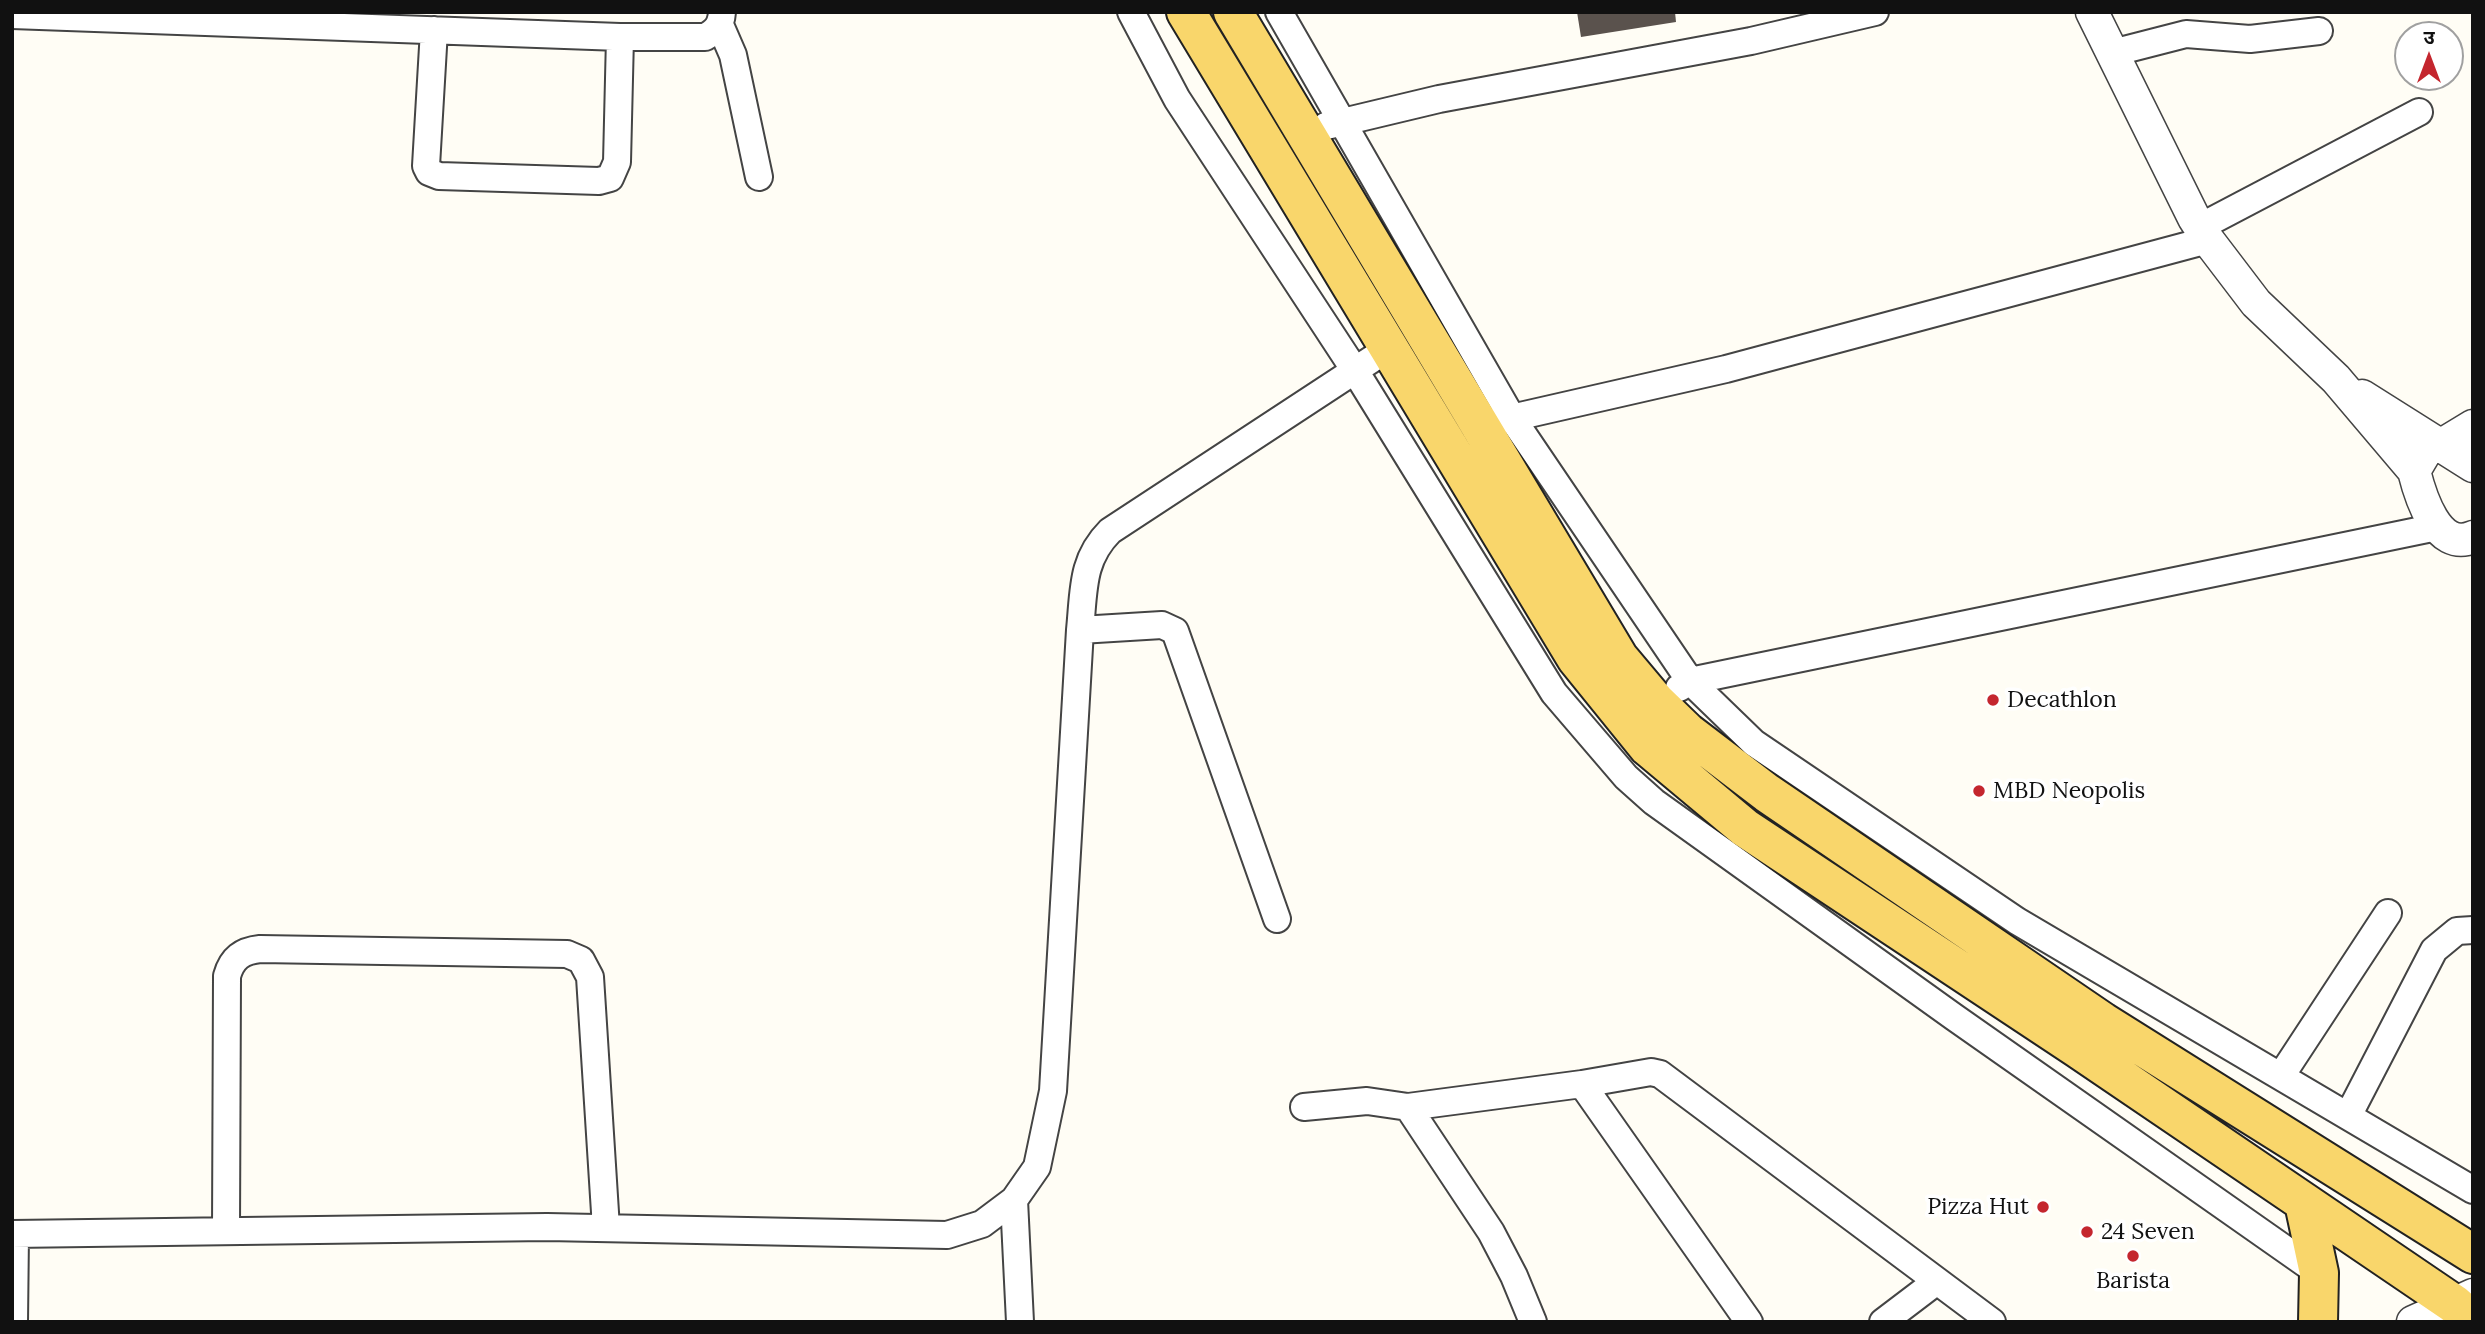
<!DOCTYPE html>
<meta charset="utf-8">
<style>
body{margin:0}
#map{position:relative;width:2485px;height:1334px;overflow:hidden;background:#fffdf5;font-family:Lora,"Noto Sans Devanagari",serif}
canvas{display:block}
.frame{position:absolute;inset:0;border:14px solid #111;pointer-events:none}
.north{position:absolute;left:2394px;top:21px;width:70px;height:70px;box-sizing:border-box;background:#fff;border:2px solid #a0a0a0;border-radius:50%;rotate:0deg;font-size:19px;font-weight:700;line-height:28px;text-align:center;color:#111}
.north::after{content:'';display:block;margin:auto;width:24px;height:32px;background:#c4262e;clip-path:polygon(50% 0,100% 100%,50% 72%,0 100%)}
</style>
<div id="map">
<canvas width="2485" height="1334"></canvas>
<div class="frame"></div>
<div class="north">उ</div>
</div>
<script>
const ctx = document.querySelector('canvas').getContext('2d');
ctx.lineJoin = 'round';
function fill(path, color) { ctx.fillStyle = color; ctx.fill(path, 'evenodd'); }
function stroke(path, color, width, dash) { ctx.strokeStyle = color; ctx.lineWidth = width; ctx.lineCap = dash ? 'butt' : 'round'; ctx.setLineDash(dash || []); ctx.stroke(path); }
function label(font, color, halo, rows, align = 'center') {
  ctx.font = font + ' Lora,serif'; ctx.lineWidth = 7; ctx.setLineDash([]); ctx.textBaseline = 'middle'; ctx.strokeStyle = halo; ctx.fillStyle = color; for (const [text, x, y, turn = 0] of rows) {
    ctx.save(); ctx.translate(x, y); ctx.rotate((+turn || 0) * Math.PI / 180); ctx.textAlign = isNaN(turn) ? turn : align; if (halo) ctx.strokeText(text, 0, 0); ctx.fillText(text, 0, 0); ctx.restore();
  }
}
const building = new Path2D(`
 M1577 12H1675L1676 22 1581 37Z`);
const minor = new Path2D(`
 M1131 12 1177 99 1354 369 1554 693 1626 777 1654 802 1954 1017 2319 1273
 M1279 12 1512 418 1690 681 1754 743 2017 921 2473 1190
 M12 15 620 37H705C716 31 721 26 722 12
 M720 25 733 55 759 177
 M434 30 426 166 429 172 439 176 599 181 610 178 617 162 620 37
 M2112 53 2186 34 2250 39 2319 31
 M1326 126 1439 99 1751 41 1875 12
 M2200 227 2419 112
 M1498 421 1726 369 2208 240
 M1080 630 1162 625 1175 631 1277 919
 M1679 688 1690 681 2437 527
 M2281 1076 2388 913
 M1582 1084 1749 1322
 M1304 1107 1367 1101 1408 1107 1582 1084 1651 1072 1660 1074 1992 1322
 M1408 1107 1491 1232 1514 1276 1533 1322
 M2348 1116 2434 950 2457 931 2473 930
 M1014 1200 1020 1322
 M226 1231 227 976C232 958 242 951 260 949L567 954 581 960 590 977 606 1228
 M12 1234 547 1227 947 1235 982 1224 1014 1200 1037 1167 1053 1091 1080 630C1084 591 1081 560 1110 531L1389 348
 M14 1322 15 1234
 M1883 1322 1937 1281`);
const tertiary = new Path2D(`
 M2092 12 2194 218 2208 240 2256 303 2336 379 2414 471
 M2362 396 2473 466
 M2473 426 2440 446 2427 449 2414 471C2420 495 2437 553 2473 537
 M2413 1322 2473 1295`);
const primary = new Path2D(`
 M1186 12 1576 658 1648 747 1745 828 2077 1048 2454 1304 2473 1321
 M1233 12 1619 658 1656 702 1687 732 1767 793 2103 1022 2473 1254
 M2304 1203 2319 1273 2318 1322`);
const markers = [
 [1993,700,7,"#c4262e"],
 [1979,791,7,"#c4262e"],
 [2043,1207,7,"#c4262e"],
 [2087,1232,7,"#c4262e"],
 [2133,1256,7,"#c4262e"]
];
const poiNames = [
 ["Decathlon",2007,700],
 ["MBD Neopolis",1993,791],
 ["Pizza Hut",2029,1207,"right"],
 ["24 Seven",2101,1232],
 ["Barista",2133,1281,"center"]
];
fill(building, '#5a524d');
stroke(minor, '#444', 30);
stroke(tertiary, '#444', 35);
stroke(primary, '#222', 42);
stroke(minor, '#fff', 26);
stroke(tertiary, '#fff', 32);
stroke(primary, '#f9d66b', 38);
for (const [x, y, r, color] of markers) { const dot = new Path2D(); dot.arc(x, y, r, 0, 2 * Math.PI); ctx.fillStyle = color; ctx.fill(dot); stroke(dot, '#fff', 2.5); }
label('23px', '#111', '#fff', poiNames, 'left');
</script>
